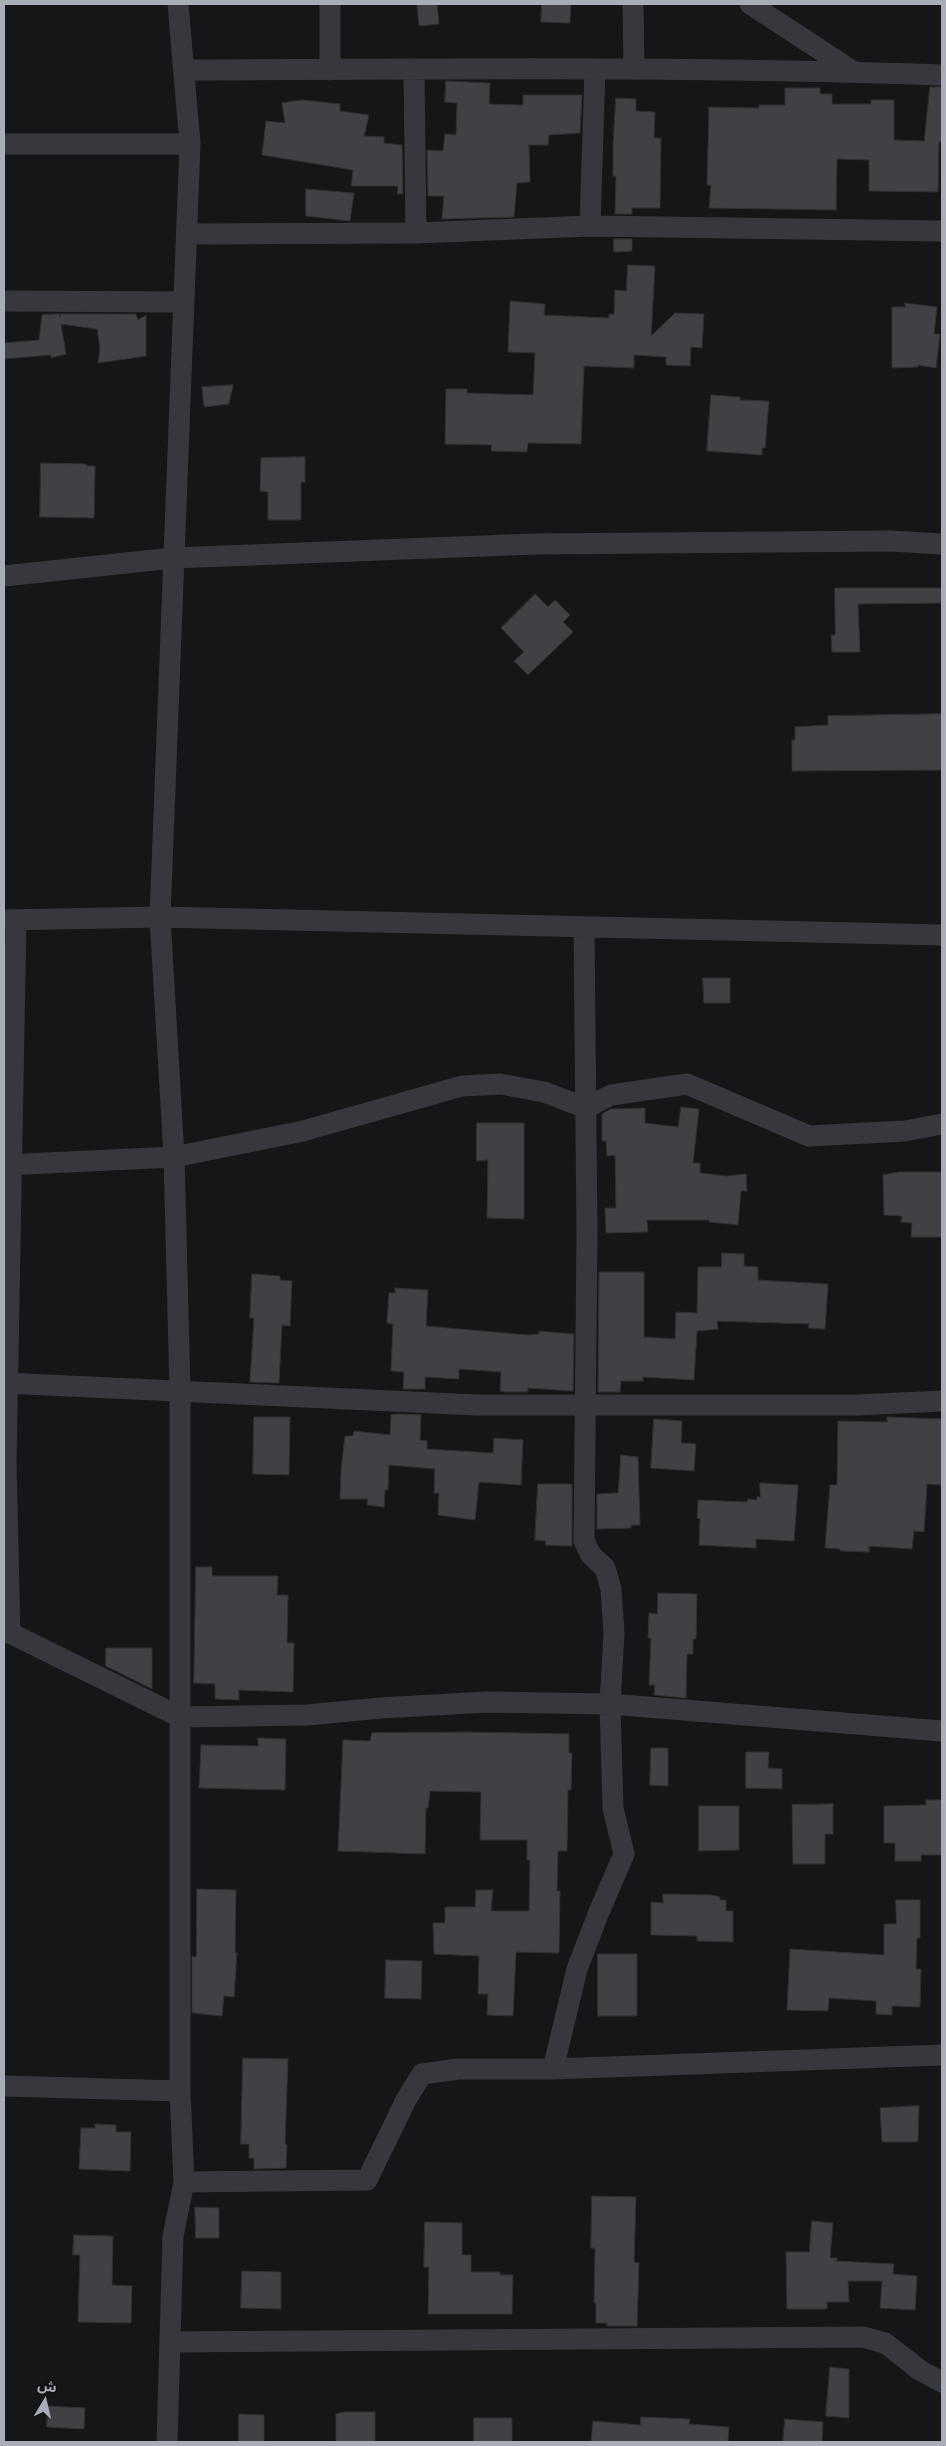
<!DOCTYPE html>
<meta charset="utf-8">
<style>
body{margin:0}
#map{position:relative;width:946px;height:2446px;overflow:hidden;background:#161618;font-family:"Space Grotesk","Noto Sans Arabic",sans-serif}
canvas{display:block}
.frame{position:absolute;inset:0;border:5px solid #a8adb8;pointer-events:none}
.north{position:absolute;left:20px;top:2376px;width:50px;height:50px;-webkit-text-stroke:4px #111113;paint-order:stroke;rotate:9deg;font-size:14px;font-weight:700;line-height:20px;text-align:center;color:#a8adb8}
.north::after{content:'';display:block;margin:auto;width:18px;height:22px;background:#a8adb8;clip-path:polygon(50% 0,100% 100%,50% 72%,0 100%)}
</style>
<div id="map">
<canvas width="946" height="2446"></canvas>
<div class="frame"></div>
<div class="north">ش</div>
</div>
<script>
const ctx = document.querySelector('canvas').getContext('2d');
ctx.lineJoin = 'round';
function fill(path, color) { ctx.fillStyle = color; ctx.fill(path, 'evenodd'); }
function stroke(path, color, width, dash) { ctx.strokeStyle = color; ctx.lineWidth = width; ctx.lineCap = dash ? 'butt' : 'round'; ctx.setLineDash(dash || []); ctx.stroke(path); }
const building = new Path2D(`
 M437 4 439 24 419 26 417 5Z
 M542 4H571L570 23 541 22Z
 M446 81 490 83 489 104 523 105V95H582L580 133 549 135 548 145H529L530 182 517 183 514 217 442 219 444 196H428L427 150 443 151 445 134 456 135 457 103 445 102Z
 M930 87H942V142H939L938 192 869 191V160L837 159 836 210 709 208 711 185H707L709 107 759 108V105H785V88H820V94H832V104H871V100H894V140L924 141Z
 M616 98 636 99V111L655 112 654 138H661L660 208H632V214H615L616 176H613V145Z
 M302 100 340 104V111L369 115 364 136 384 137V143L402 145 403 194H397L398 186H351L353 170 262 155 266 121 285 123 282 103Z
 M306 189 354 193 350 221 306 216Z
 M614 239H632V251L614 252Z
 M628 265 655 266 651 336 675 313 704 314 702 348 691 347 690 366 666 365V357L634 355V368L584 366 581 444 528 443 527 452 491 451 492 445 445 444 446 389H467V393L533 395 535 353 508 352 510 301 545 304 544 315 609 318V314H614L615 290 626 291Z
 M905 303 937 307 934 334H940L936 368 918 365V367L892 368V307H905Z
 M59 314 60 318V314H136L138 320 146 315V356L98 363 100 348 97 329 61 324 66 354 51 358V355L4 359V343L39 340 42 315Z
 M233 385 229 404 204 407 202 387Z
 M711 395 740 397V400L769 401 765 448H762V455L707 451Z
 M305 457V482H301V520H268V492L260 491 261 458Z
 M41 463 86 464 87 466H95L94 518 40 517Z
 M835 588H942V603L858 604 860 652H832L831 635H835Z
 M535 594 548 607 555 600 570 615 563 622 573 632 528 675 514 661 524 652 501 628Z
 M942 714V770L792 771V740H795V727L828 725V716Z
 M703 978H730V1003H704Z
 M681 1107 699 1109 693 1163H700V1173L727 1176 746 1174 747 1191H741L738 1225 709 1222V1220H647L648 1232 606 1233 605 1208H616L615 1155 607 1156 606 1141H602V1114L611 1109 645 1108V1123L678 1127Z
 M477 1123H524V1219L487 1218 488 1160 477 1161Z
 M899 1172H942V1237H911L912 1223 901 1222 902 1216 884 1215 883 1175Z
 M722 1253 744 1254V1266L758 1267V1280L828 1284 825 1329 808 1328 809 1324 717 1321 718 1329 697 1331 694 1380 643 1377V1381H621L620 1392H598L599 1272H644V1337L675 1339 676 1312 697 1313 698 1267H721Z
 M252 1274 280 1276V1280L292 1281 290 1326 282 1325 279 1383 250 1382 254 1318H250Z
 M395 1288 428 1290 426 1326 527 1335 539 1334V1331L574 1334 573 1391 528 1388V1392H505L500 1391 501 1372 459 1369V1379L425 1377V1389H403L404 1372 391 1371 393 1324 387 1323 389 1293H395Z
 M401 1414 421 1415 420 1440 427 1441V1449L493 1453 494 1438 523 1440 521 1485 479 1482 475 1520 438 1515 439 1493H434L435 1469 389 1465 388 1490H385L384 1507 367 1505 368 1499H340L341 1470 345 1436H353L354 1431 390 1435 391 1415Z
 M254 1417H290L289 1475 253 1474Z
 M887 1417 942 1419V1485L927 1484 924 1532 914 1531 912 1549 869 1546V1552L840 1551V1549L825 1548 830 1485H837L838 1421 887 1422Z
 M654 1419 682 1421 681 1443 696 1444 694 1471 651 1468Z
 M621 1455 638 1457 640 1525H631V1528L597 1529V1494L618 1493Z
 M760 1483 798 1485 794 1541 756 1539V1548L699 1545 700 1519 697 1518 698 1500 747 1502 748 1499 757 1500V1497H760Z
 M538 1484H572V1546L545 1545 546 1541 535 1540Z
 M196 1567H212V1576H278L277 1595H288L287 1643H294L293 1692 239 1690V1700L215 1699V1684L194 1683Z
 M658 1593 697 1594 696 1639H693V1654H687L686 1698 654 1695 655 1685H649L651 1638H648L649 1613 657 1614Z
 M106 1648H152V1689L106 1666Z
 M467 1732 569 1734V1753H572L571 1790H568L567 1851H558L557 1891H560L559 1953 516 1952 513 2016 487 2015 488 1994H478L479 1956 434 1954 433 1923H445V1907H475L476 1890H493L491 1911H529L530 1860H527V1840H480L481 1792 430 1791 428 1808H426L425 1854 338 1851 343 1740 370 1741 372 1733Z
 M258 1738 286 1739 285 1790 199 1788 201 1745 258 1746Z
 M651 1748H668V1786L650 1785Z
 M746 1752H769L768 1768 782 1769V1789L746 1788Z
 M926 1800H942V1855H921V1861H895V1843H884V1806L926 1805Z
 M833 1804V1834H825V1864H793L792 1805Z
 M699 1806H739V1850L699 1851Z
 M197 1889 236 1890 235 1953H237L234 1997 224 1996 222 2016 192 2013V1956L196 1957Z
 M663 1894 712 1895 720 1897V1900H726V1911H733V1942L697 1941V1936L651 1935V1902L663 1903Z
 M896 1900H920V1938H917L916 1969H921L920 2007 892 2006V2015L876 2014V2001L829 1998 828 2011 787 2010 790 1949 884 1955V1924H896Z
 M598 1954H637V2016H598Z
 M386 1960 422 1961 421 1999 385 1998Z
 M243 2058 288 2059 285 2144 287 2145 286 2168 254 2169V2158H249V2144H241Z
 M919 2106 918 2142H882L880 2108Z
 M95 2124 116 2125V2132H131L130 2171 79 2169 81 2128H95Z
 M592 2196 636 2197 634 2262 639 2263 637 2326H607V2323H596V2303H594L595 2248H591Z
 M195 2207 219 2208V2238H196Z
 M812 2221 833 2223 830 2258H837L836 2261 894 2264 893 2274 917 2276 915 2310 880 2308 882 2281H848L849 2302H827V2309H787L786 2252H809Z
 M425 2222 462 2223V2255H471V2272H500V2275H513L512 2314H428L429 2267H424Z
 M74 2235 113 2236 112 2285 132 2286 131 2323 78 2322 80 2255H73Z
 M242 2271 281 2272V2309L241 2308Z
 M830 2367 849 2369V2418L826 2416Z
 M48 2406 85 2408 84 2429 47 2427Z
 M344 2412H375V2442H336V2414Z
 M239 2414 264 2415V2442H239Z
 M641 2417 690 2419 689 2424 729 2427 728 2442H591L593 2421 640 2425Z
 M474 2418H512V2442H474Z
 M785 2419 823 2422 822 2442H783Z`);
const street = new Path2D(`
 M633 4 634 69
 M750 4 854 72
 M184 70C437 69 690 66 942 75
 M330 70V4
 M414 71 416 233
 M4 144H190
 M590 226 595 69
 M187 234 416 233 590 226 942 231
 M4 301 182 302
 M4 576 173 558 535 544 890 541 942 544
 M4 920 160 917 942 935
 M4 1165 174 1157 303 1131 462 1086 500 1084 544 1092 586 1108 611 1095 687 1084 809 1136 905 1131 942 1124
 M4 1383 477 1405H857L942 1401
 M4 1633H10L180 1717 307 1715 381 1708 487 1702 610 1704 942 1731
 M10 1633 6 1463 16 920
 M553 2069 577 1969 599 1912 624 1854 613 1808 610 1704 614 1633 611 1589 605 1568 591 1555 584 1541 587 1233 584 928
 M4 2086 180 2091
 M184 2182 367 2180 406 2100 422 2074 459 2069H553L942 2055
 M171 2342 863 2337 885 2343 921 2371 942 2382
 M167 2442 173 2236 184 2182 180 2091V1391L174 1157 160 917 190 144 178 4`);
fill(building, '#404145');
stroke(building, '#303034', 1);
stroke(street, '#37383d', 21);
</script>
